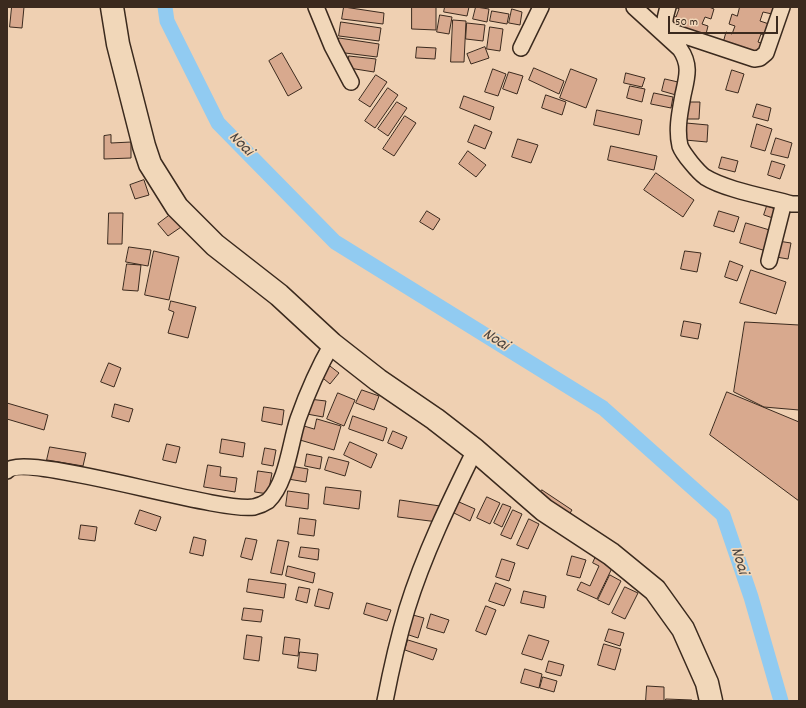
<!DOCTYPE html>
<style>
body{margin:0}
#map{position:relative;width:806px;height:708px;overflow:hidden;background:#efd0b2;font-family:Dekko,sans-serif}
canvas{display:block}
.frame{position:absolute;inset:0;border:8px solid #3b2a1e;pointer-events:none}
.scale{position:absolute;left:668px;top:16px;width:110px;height:18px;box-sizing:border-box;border:2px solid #3b2a1e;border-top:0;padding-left:5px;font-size:12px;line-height:14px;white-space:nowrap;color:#3b2a1e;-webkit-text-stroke:3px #f1d7b9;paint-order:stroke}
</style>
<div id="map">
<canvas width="806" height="708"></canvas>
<div class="frame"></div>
<div class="scale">50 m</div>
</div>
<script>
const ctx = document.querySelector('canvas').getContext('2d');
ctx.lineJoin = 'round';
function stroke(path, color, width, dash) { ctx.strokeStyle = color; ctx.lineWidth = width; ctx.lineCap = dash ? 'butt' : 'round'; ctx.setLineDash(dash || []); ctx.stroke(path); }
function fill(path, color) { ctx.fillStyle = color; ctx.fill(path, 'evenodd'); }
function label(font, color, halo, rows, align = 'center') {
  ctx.font = font + ' Dekko,sans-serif'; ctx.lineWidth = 3.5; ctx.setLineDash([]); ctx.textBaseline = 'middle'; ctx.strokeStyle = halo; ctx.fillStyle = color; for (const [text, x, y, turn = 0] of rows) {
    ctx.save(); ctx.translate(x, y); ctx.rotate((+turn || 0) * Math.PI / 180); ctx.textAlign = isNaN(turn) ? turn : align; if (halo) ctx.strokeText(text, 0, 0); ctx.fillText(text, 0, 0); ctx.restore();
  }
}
const canal = new Path2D(`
 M165 7 167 21 218 123 335 242 603 408 723 515 751 597 781 701`);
const building = new Path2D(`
 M12 7H24L22 28 10 27Z
 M344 7 384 13 383 24 342 19Z
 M412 7H436V30L412 29Z
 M445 7H469L467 16 444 12Z
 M476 7 489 9 487 22 473 19Z
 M674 7H709L714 9 711 19 705 17 702 24 708 26 705 38 668 27 672 15 676 17 679 9Z
 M740 7H775L772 14 763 12 760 21 769 24 765 36 761 34 758 42 763 44 759 55 723 43 726 32 732 34 735 26 729 24 732 14 737 16Z
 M512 9 522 12 520 25 509 23Z
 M492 11 509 14 507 24 490 21Z
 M440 15 452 17 449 34 437 32Z
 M453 20 466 21 464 62H451Z
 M341 22 381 28 379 41 339 36Z
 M467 23 485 25 483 41 466 39Z
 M490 27 503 29 500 51 487 49Z
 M339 38 379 44 377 57 337 52Z
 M417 47 436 48 435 59 416 58Z
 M485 47 489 58 471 64 467 54Z
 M282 53 302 88 288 96 269 61Z
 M349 56 376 59 374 72 349 68Z
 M534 68 564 81 559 94 529 80Z
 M493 69 506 74 498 96 485 92Z
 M571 69 597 79 586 108 560 98Z
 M732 70 744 74 738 93 726 90Z
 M509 72 523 76 517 94 503 89Z
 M626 73 645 78 642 87 624 83Z
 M376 75 387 82 370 107 359 100Z
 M665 79 678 82 676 95 662 91Z
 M630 86 645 89 642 102 627 98Z
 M388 88 398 95 375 128 365 121Z
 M654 93 673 97 671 108 651 104Z
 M546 95 566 102 562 115 542 108Z
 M464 96 494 107 490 120 460 108Z
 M397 102 407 108 388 136 378 129Z
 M685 102H700L699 119H685Z
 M757 104 771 108 768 121 753 117Z
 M597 110 642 120 639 135 594 125Z
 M405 116 416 123 394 156 383 149Z
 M686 123 708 125 707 142 685 140Z
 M757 124 772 129 765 151 751 147Z
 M475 125 492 132 485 149 468 142Z
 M111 135V143L131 142V158L104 159V136Z
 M776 138 792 143 788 158 771 154Z
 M518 139 538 145 531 163 512 157Z
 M611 146 657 156 654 170 608 160Z
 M468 151 486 165 476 177 459 164Z
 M722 157 738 161 735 172 719 168Z
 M772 161 785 165 780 179 768 175Z
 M656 173 694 200 683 217 644 190Z
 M144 180 149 195 135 199 130 185Z
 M767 206 779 210 776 219 764 215Z
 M427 211 440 219 433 230 420 222Z
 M719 211 739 217 734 232 714 226Z
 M174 212 184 225 168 236 158 224Z
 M109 213H123L122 244H108Z
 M746 223 773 231 766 251 740 243Z
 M778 241 791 243 788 259 776 257Z
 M129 247 151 250 148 266 126 262Z
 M154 251 179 257 169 300 145 295Z
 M685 251 701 253 697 272 681 269Z
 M730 261 743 266 737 281 725 277Z
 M127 264 141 265 138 291 123 290Z
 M751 270 786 282 776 314 740 303Z
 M171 301 196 307 188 338 168 333 174 312 169 310Z
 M684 321 701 324 698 339 681 336Z
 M745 322 799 325V410L764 407 734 392Z
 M109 363 121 368 114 387 101 382Z
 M326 363 339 373 330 384 318 374Z
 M362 390 379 396 374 410 356 403Z
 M727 392 799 422V501L710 435Z
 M338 393 355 400 344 426 327 419Z
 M309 399 326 401 323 417 307 414Z
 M7 403 48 415 44 430 7 419Z
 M115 404 133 409 129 422 112 417Z
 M264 407 284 410 282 425 262 421Z
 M353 416 387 428 383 441 349 429Z
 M317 419 341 426 334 450 300 440 304 426 314 429Z
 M393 431 407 437 402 449 388 443Z
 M222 439 245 443 243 457 220 453Z
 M350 442 377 454 371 468 344 455Z
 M167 444 180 447 176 463 163 460Z
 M50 447 86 453 83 466 47 460Z
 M265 448 276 450 273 466 262 464Z
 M307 454 322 457 320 469 305 466Z
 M329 457 349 462 345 476 325 470Z
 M208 465 221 467 220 476 237 478 235 492 204 487Z
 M290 466 308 469 306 482 288 479Z
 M258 471 272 473 268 494 255 492Z
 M326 487 361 491 359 509 324 504Z
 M542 490 572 510 565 521 535 501Z
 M288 491 309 494 308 509 286 506Z
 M487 497 500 503 490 524 477 518Z
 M400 500 440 506 438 522 398 517Z
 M459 502 475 509 470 521 454 513Z
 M503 504 511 507 502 527 494 523Z
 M140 510 161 517 156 531 135 524Z
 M513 510 522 514 511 539 501 535Z
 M300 518 316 520 314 536 298 534Z
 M529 519 539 524 528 549 517 545Z
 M81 525 97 527 95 541 79 539Z
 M194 537 206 540 203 556 190 553Z
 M246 538 257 540 252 560 241 557Z
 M278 540 289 542 282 575 271 573Z
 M301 547 319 549 318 560 299 557Z
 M572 556 586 560 580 578 567 575Z
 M596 556 614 564 597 599 577 590 581 582 590 586 599 566 593 563Z
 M502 559 515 563 509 581 496 577Z
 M288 566 315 573 313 583 286 576Z
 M610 575 621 581 609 605 598 600Z
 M249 579 286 584 284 598 247 592Z
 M496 583 511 589 504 606 489 601Z
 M299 587 310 589 307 603 296 600Z
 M625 587 638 593 625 619 612 613Z
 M319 589 333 593 329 609 315 606Z
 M524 591 546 596 544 608 521 603Z
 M367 603 391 610 387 621 364 614Z
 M486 606 496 610 486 635 476 631Z
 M244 608 263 610 261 622 242 620Z
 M431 614 449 620 444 633 427 628Z
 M413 615 424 618 418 638 406 634Z
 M609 629 624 633 620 646 605 641Z
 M247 635 262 637 259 661 244 659Z
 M529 635 549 641 542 660 522 654Z
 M285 637 300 639 298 656 283 654Z
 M408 640 437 649 433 660 405 650Z
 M604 644 621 649 615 670 598 665Z
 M300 652 318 654 316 671 298 668Z
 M549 661 564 665 561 676 546 672Z
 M525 669 542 674 539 688 521 683Z
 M543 677 557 681 554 692 540 688Z
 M647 686 664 687V701H646Z
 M666 699 692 700V701H666Z`);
const street = new Path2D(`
 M316 7 332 46 351 82
 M634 7 680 49C691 65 687 77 683 95 680 112 676 129 680 146 683 154 698 172 705 177 726 190 767 197 792 204H799
 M668 7C665 19 661 25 673 32L754 59 760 58 766 53 782 7
 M521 48 541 7
 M769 261 784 202
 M7 471C24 451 217 513 254 507 258 506 265 503 268 501 287 483 290 443 298 419 308 391 317 370 332 344
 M385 701C391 670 398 639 407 609 424 554 450 501 475 450`);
const secondary = new Path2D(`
 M112 7 118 44 144 146 150 164 177 207 215 245 279 295 332 344 378 380 435 419 475 450 544 510 611 554 655 590 683 629 707 683 711 701`);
const waterNames = [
 ["Noai",240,145,45],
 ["Noai",495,341,32],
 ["Noai",738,561,73]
];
stroke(canal, '#91cbf1', 15);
fill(building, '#d8a98e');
stroke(building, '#3b2a1e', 1);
stroke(street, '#3b2a1e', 18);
stroke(secondary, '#3b2a1e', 25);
stroke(street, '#f1d7b9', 15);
stroke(secondary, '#f1d7b9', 22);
label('italic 17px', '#48423e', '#f1d7b9', waterNames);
</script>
